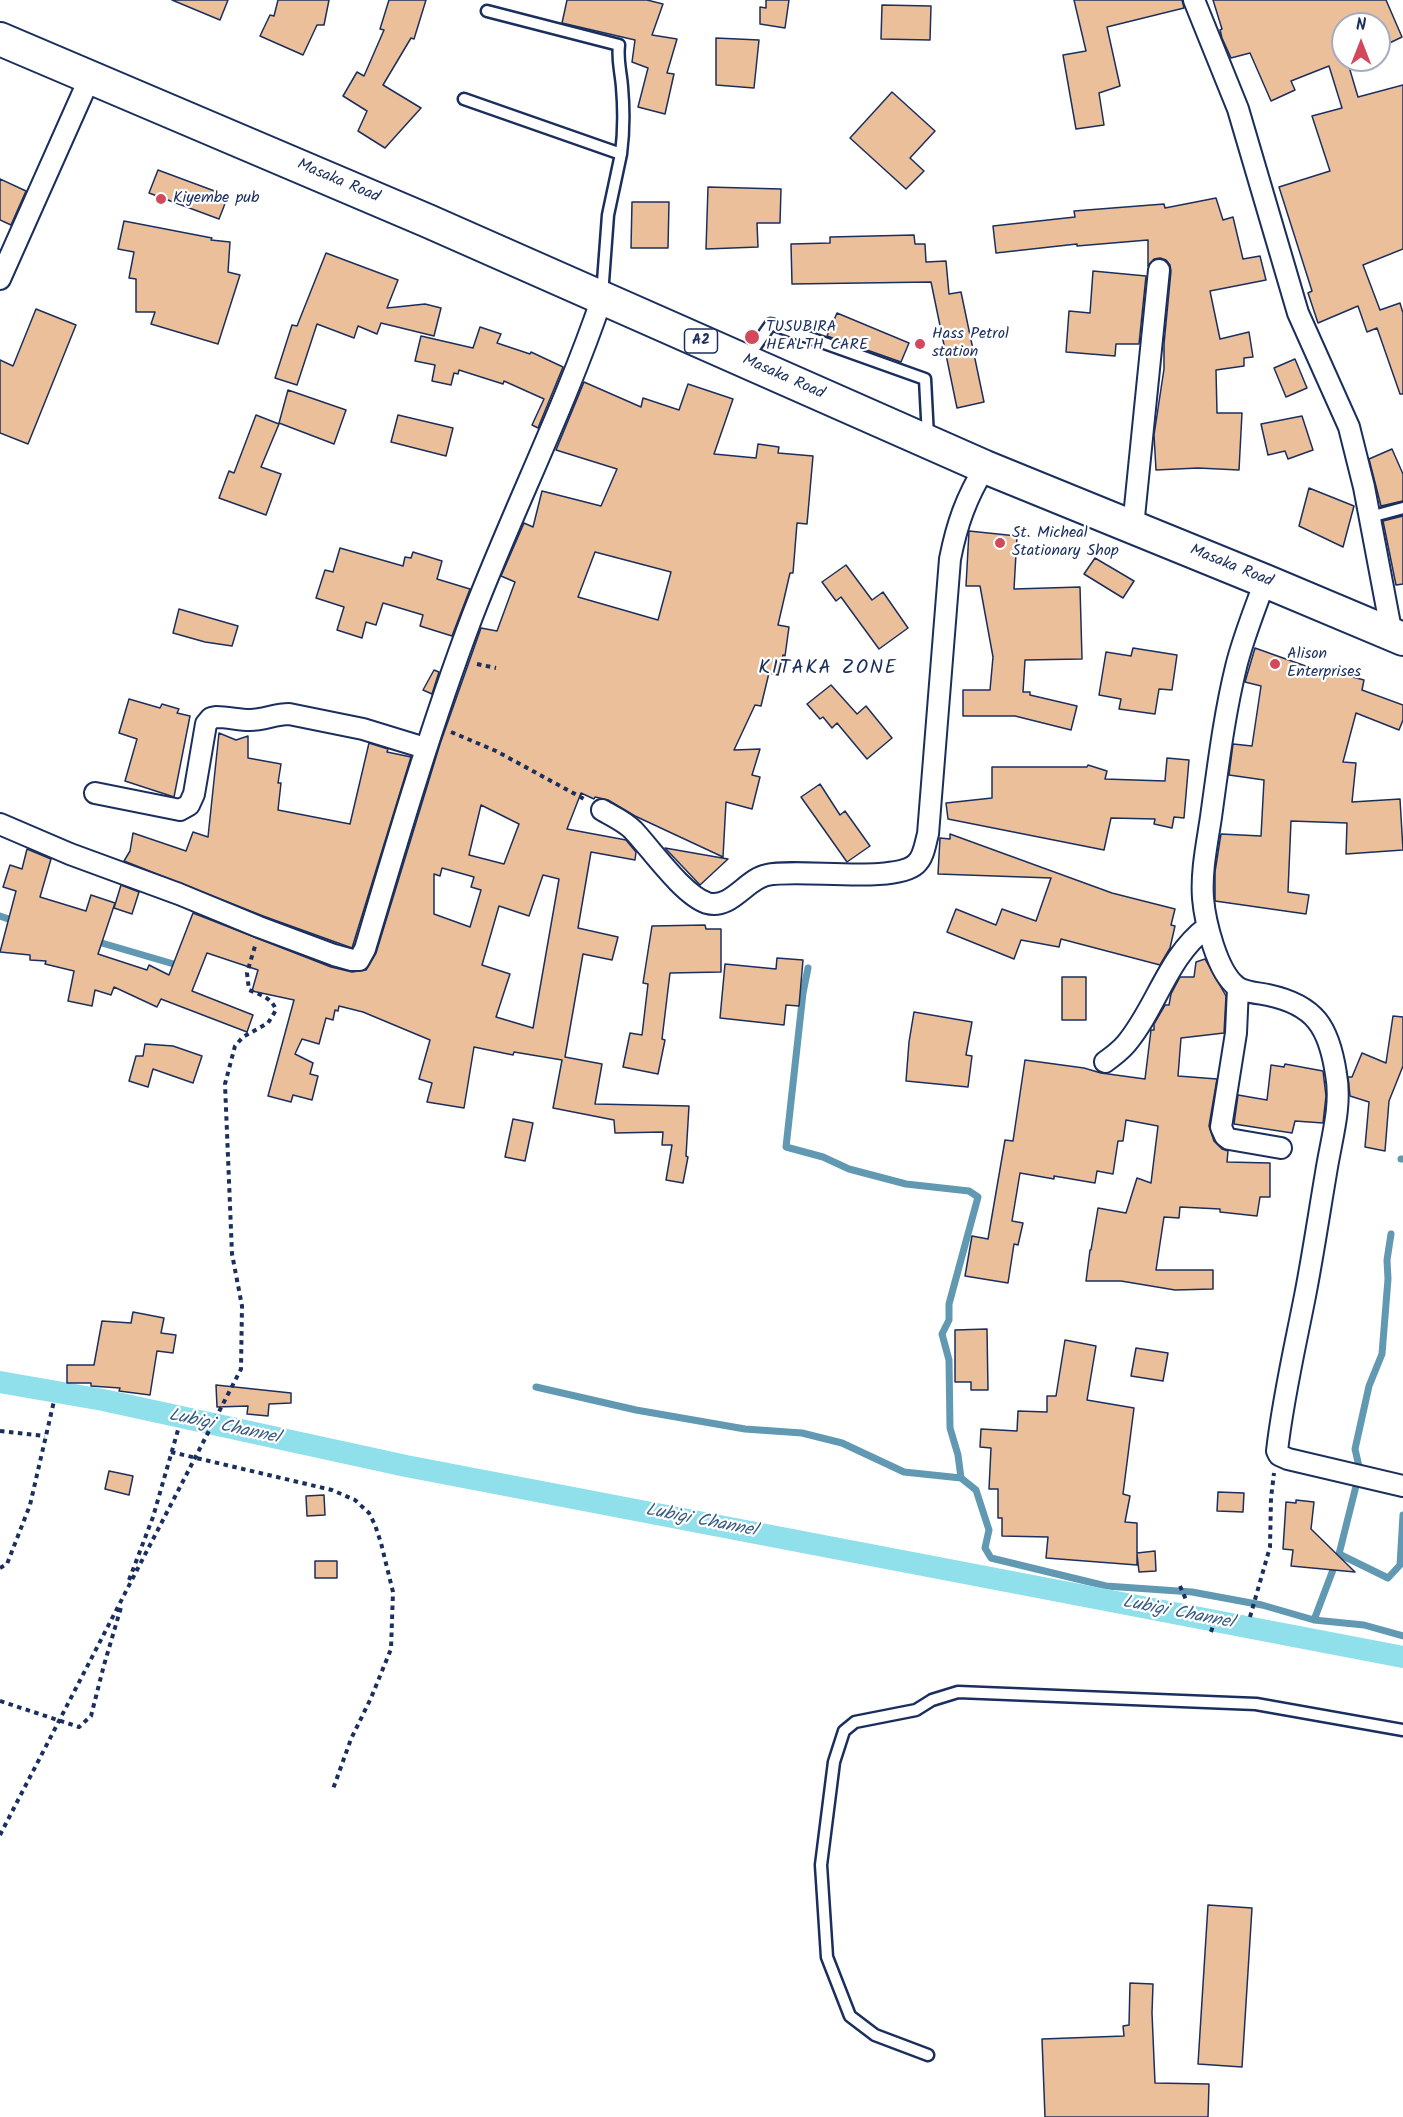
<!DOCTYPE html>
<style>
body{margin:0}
#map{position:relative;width:1403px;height:2117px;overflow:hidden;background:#fff;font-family:Kalam,sans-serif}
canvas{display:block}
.north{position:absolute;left:1331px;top:12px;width:60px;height:60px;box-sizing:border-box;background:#fff;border:2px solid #a4acbf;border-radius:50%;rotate:0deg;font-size:16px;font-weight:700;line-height:24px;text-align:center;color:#1b2f5e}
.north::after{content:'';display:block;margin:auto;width:21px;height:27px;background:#d1495b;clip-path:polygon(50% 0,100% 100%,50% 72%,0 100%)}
</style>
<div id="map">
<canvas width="1403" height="2117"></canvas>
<div class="north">N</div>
</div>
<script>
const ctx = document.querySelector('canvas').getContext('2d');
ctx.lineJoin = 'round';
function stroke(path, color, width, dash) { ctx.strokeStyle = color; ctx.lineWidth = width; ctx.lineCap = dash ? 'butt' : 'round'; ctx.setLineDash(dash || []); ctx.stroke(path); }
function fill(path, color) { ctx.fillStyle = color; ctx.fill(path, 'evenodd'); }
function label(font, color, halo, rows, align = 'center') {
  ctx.font = font + ' Kalam,sans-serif'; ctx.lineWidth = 4.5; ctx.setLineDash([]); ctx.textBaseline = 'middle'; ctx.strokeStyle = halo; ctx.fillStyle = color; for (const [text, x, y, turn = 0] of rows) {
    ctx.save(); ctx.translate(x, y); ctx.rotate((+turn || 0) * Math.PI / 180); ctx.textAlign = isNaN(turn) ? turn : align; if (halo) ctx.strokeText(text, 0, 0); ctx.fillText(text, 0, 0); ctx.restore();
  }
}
const stream = new Path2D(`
 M0 916 17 922
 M95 941 177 965
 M808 968 803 993 786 1147 823 1157 849 1169 906 1184 969 1191 978 1197 949 1304V1320L942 1334 949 1360 950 1428 958 1455 961 1478
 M1401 1159H1403
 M536 1387 636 1410 745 1429 802 1433 842 1443 904 1472 961 1478 976 1490 989 1530 985 1548 991 1558 1106 1586 1192 1592 1262 1605 1314 1620 1364 1625 1403 1636
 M1360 1471 1355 1449 1369 1386 1382 1354 1388 1279 1387 1260 1391 1234
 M1339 1554 1388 1578 1400 1565 1403 1515
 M1314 1620 1339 1554 1358 1478`);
const canal = new Path2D(`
 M0 1382 103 1400 406 1466 1403 1657`);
const building = new Path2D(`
 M172 0H228L220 20Z
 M278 0H329L324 25H317L303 55 260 36 270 15 274 16Z
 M389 0H426L414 39 411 38 383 85 421 108 385 148 358 131 367 111 343 96 357 72 364 76 384 30 380 29Z
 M567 0H647L663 4 652 35 677 39 667 73 674 74 665 114 638 107 648 68 632 62 635 40 562 23Z
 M766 0H789L785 28 760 24V7L766 8Z
 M1074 0H1182L1184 8 1107 27 1120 86 1099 93 1104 125 1076 129 1063 55 1086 51Z
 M1213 0H1386L1402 37 1379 48V24H1343V60H1347L1358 97 1403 85V249L1363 265 1380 310 1400 303 1403 313V394H1400L1377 328 1367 332 1358 306 1318 323 1308 293 1312 291 1279 187 1330 171 1312 116 1342 108 1329 66 1291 81 1295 90 1271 101 1250 53 1231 58 1222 38 1220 30 1222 29Z
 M882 5 931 6 930 40 881 39Z
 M716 38 759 40 754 88 716 85Z
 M892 92 935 131 910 158 924 171 906 189 850 138Z
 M158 170 228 196 219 219 149 193Z
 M0 179 26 191 11 225 0 220Z
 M708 187 781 189 780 223H757L758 247 706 249Z
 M1216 198 1223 220 1233 217 1243 259 1260 256 1266 280 1210 291 1220 339 1249 332 1253 357 1244 358V366L1216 370 1217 413H1242L1239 470 1198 468 1156 470 1154 435 1164 369V344L1171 271 1170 265 1166 260 1160 258 1154 259 1148 266V240L1077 246V244L996 253 993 226 1075 217 1074 211 1164 204 1165 208Z
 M632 202H669L668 248H631Z
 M124 221 212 238 211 240 230 242 228 272 240 275 218 344 151 324 155 312H136V279L129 278 134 252 118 249Z
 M914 235 915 244H925L926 262 946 261 949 294 961 292 984 402 957 408 931 282 792 284 791 244 830 243V237Z
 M326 253 398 280 387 308 425 304 441 308 434 336 381 323 377 334 358 326 354 338 317 324 297 385 275 378 292 325 297 326Z
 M1093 271 1146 276 1139 344H1116L1115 356 1066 352 1069 311 1090 313Z
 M36 309 76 325 28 444 0 433V360L13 366Z
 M837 313 909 343 901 362 827 336Z
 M480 327 501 334 497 343 530 354 531 352 563 367 538 428 532 425 544 399 504 381 503 384 459 370 458 374 454 373 451 385 432 381 435 365 415 361 421 336 473 348Z
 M1295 359 1307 388 1286 397 1274 368Z
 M584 382 641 407 643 398 679 410 688 384 733 399 714 454 756 458 758 444 779 447 778 453 813 456 807 524 797 523 793 573H790L778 625 789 627 785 656 783 655 778 675 769 673 761 706 755 705 734 750 760 749 752 775 760 777 752 809 726 802 723 857 635 816 608 800 595 797 594 799 581 793 567 829 626 840 636 852 635 860 591 852 578 928 618 937 612 960 583 954 565 1057 602 1064 595 1104 689 1106 686 1156 688 1157 683 1183 666 1180 672 1145H662L663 1132 615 1133 614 1120 553 1108 562 1060 514 1052 513 1055 474 1047 464 1108 427 1102 432 1083 419 1079 430 1040 363 1012 339 1006 338 1011 335 1010 333 1020 326 1018 319 1044 302 1039 295 1054 313 1063 310 1074 318 1076 312 1100 293 1095 291 1102 268 1096 294 1000 252 991 258 970 207 953 192 991 253 1015 247 1032 161 999 157 1007 114 987 111 995 95 990 92 1006 68 1001 74 971 45 964 46 961 30 960V955L0 952 16 891 3 887 10 865 22 869 27 849 51 859 40 897 86 911 91 895 115 903 98 954 147 970 149 965 169 975 193 913 331 967 352 972 366 970 376 953 440 744 481 628 497 631 515 582 501 576 524 523 533 527 542 491 601 506 617 469 556 450ZM595 552 671 572 658 620 578 597ZM481 805 519 824 504 864 469 855ZM442 868 474 877 471 887 481 890 470 927 434 914V874L440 876ZM543 875 559 879 533 1028 496 1017 510 974 482 965 499 906 529 916Z
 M288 390 346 410 334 444 279 423Z
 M256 415 279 424 261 467 281 474 266 515 219 498 229 471 234 473Z
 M398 415 453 428 446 456 391 442Z
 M1302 416 1313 450 1288 459 1285 451 1268 455 1261 424Z
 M1392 449 1403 474V501L1381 506 1369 459Z
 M1309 488 1354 506 1343 547 1299 526Z
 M1403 516V584L1396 585 1383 521Z
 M969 531 1017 536 1014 589 1080 587 1082 659 1025 660 1023 692H1030V695L1077 706 1071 730 1015 716H963V690H990L993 657 980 586H966Z
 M340 548 403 566 405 557 411 558 413 552 442 561 437 579 470 589 452 636 420 626 423 615 383 603 376 625 366 622 362 638 337 630 344 607 316 598 325 570 333 572Z
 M1095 558 1134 581 1123 598 1084 574Z
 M846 565 872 600 883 592 908 628 879 649 841 597 836 601 822 582Z
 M179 609 238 626 232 646 205 642 173 633Z
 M1133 648 1177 655 1172 690 1159 689 1155 714 1119 709 1121 699 1099 695 1106 652 1131 656Z
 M1255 648 1314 669 1315 667 1364 680 1362 690 1403 705V720L1399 730 1356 713 1343 762 1356 763 1352 802 1400 799 1403 850 1346 854 1347 823 1291 821 1288 892 1309 895 1306 914 1215 901V872L1221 834 1261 836 1264 780 1229 775 1233 744 1252 746 1261 686 1245 682Z
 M434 670 439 672 432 694 423 690Z
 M831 685 857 714 866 706 892 738 867 759 837 723 832 728 823 717 820 719 807 704Z
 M129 699 160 708 162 704 179 709 177 713 190 716 174 797 125 781 137 739 119 733Z
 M219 733 236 740 248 736V758L281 764 278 783H281L278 810 350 824 369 743 388 749 387 752 411 757 352 948 263 916 124 861 130 851 133 833 186 851 193 832 208 837Z
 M1167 758 1189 760 1184 818 1174 817 1172 828 1154 824 1155 819 1111 818 1104 850 948 819 946 803 992 798V767H1087L1088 765 1107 771 1105 779 1165 781Z
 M820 784 840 815 845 811 870 846 847 862 801 797Z
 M950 834 1112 893 1175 909 1171 925 1175 926 1170 948 1160 965 1061 939 1059 947 1021 940 1014 959 947 932 956 909 996 925 1002 909 1036 921 1051 878 938 874 940 838 950 839Z
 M665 848 728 859 700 885Z
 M121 885 139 892 132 914 114 908Z
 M705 925 706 929H721V972L670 973 662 1039 665 1040 658 1074 623 1067 630 1033 642 1035 648 984 643 983 652 926Z
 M777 958 803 960 799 1006 786 1005 784 1025 720 1018 725 964 776 969Z
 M1205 959 1226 996 1224 1033 1181 1038 1178 1076 1217 1079 1209 1126 1214 1141 1222 1149 1228 1151 1227 1162 1270 1163V1197H1260L1257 1216 1220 1212V1209L1180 1207 1179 1218 1164 1217 1156 1270H1213V1289L1175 1290 1121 1281H1086L1090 1250H1091L1098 1208 1126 1213 1137 1178 1151 1183 1158 1126 1126 1120 1123 1141H1118L1113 1174 1097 1171 1095 1183 1054 1176V1179L1020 1173 1012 1221 1023 1223 1018 1245 1014 1244 1008 1283 965 1276 972 1236 988 1239 1005 1140 1013 1141 1025 1060 1084 1068 1101 1073 1145 1079 1151 1030H1154V1024L1165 1005H1169L1171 994 1180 977H1194L1196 962Z
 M1062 977H1086V1020H1062Z
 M914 1012 972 1022 966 1055 972 1056 968 1087 906 1081 909 1042Z
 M1393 1016 1403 1017V1066L1389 1101 1385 1151 1365 1147 1369 1102 1350 1096 1348 1077H1352L1362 1053 1386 1063Z
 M145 1044 173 1046 202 1056 193 1083 153 1069 148 1087 129 1081 136 1056H143Z
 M1285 1064 1323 1071 1326 1096 1323 1123 1295 1121 1292 1133 1234 1124 1238 1095 1267 1100 1271 1065 1284 1067Z
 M513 1119 533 1123 525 1161 505 1157Z
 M133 1312 164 1318 161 1333 176 1335 173 1353 157 1351 150 1395 119 1391 120 1388 91 1386V1383H67V1365H94L102 1321 131 1323Z
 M987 1329 988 1390H971V1382H955V1330Z
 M1065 1340 1096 1346 1087 1400 1134 1408 1123 1494 1130 1496 1125 1522 1137 1523V1553L1155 1551 1156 1571 1139 1572 1137 1554V1565L1046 1558 1048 1537 1002 1536V1518H998V1489H989L991 1448 980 1447 981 1429 1017 1431 1018 1411 1047 1412V1396H1056Z
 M1136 1348 1168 1353 1163 1381 1131 1376Z
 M216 1385 291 1393V1403L269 1404 268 1416 247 1414 248 1406 217 1407Z
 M109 1471 133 1476 129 1495 105 1489Z
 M1218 1492 1244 1493 1243 1512 1217 1511Z
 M324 1495 325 1515 307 1516 306 1496Z
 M1296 1500 1314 1502 1311 1529 1355 1572 1291 1566 1293 1550 1283 1549 1286 1502 1296 1503Z
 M315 1561H337V1578H315Z
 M1208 1905 1252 1908 1242 2067 1198 2064Z
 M1130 1983 1153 1984 1152 2013 1155 2083 1209 2084 1208 2117H1045L1042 2039 1124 2036 1123 2026 1129 2025Z`);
const path = new Path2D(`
 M477 664 496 668
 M451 732 496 751 586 800
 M0 1431 45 1436
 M171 1452 332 1490 355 1500 369 1513 375 1525 381 1543 393 1592 391 1649 371 1698 351 1739 333 1789
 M0 1568 7 1564 30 1505 54 1401
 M129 1580 153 1517 178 1430
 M1180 1586 1187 1602
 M1250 1617 1270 1547 1271 1498 1274 1473
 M1211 1632 1216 1617
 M0 1701 79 1727 91 1716 104 1665 122 1604
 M0 1835 241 1369 242 1306 232 1254 225 1084 235 1046 243 1037 268 1023 276 1010C272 998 261 995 249 990L247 973 255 946`);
const service = new Path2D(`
 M487 11 619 45C617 61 621 72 622 87 624 110 624 131 621 154
 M464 99 621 154 608 215 602 295
 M747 358 771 324 925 379 928 437
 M1370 517 1403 508
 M928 2055 875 2035 850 2016 827 1957 821 1865 834 1762 844 1731 855 1722 916 1710 932 1700 958 1692 1256 1704 1403 1730`);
const minor = new Path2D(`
 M1194 0 1238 109 1298 313 1349 427 1364 487 1392 635
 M0 279 90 77
 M1133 527 1159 270
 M1265 581C1255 609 1243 638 1236 667 1224 716 1218 767 1211 817 1207 844 1201 872 1203 898 1205 922 1217 971 1236 986 1243 992 1258 993 1268 995 1315 1005 1329 1027 1336 1074 1342 1107 1331 1140 1326 1173 1319 1214 1313 1255 1305 1296 1295 1347 1283 1398 1277 1451L1279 1455 1288 1459 1403 1486
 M95 793 180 810 189 805 194 794 206 724 211 718 216 717C228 717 239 720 250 720 264 720 275 714 289 714L363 729 425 748
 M602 810C612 816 624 821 633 830 651 849 683 895 707 903 731 910 746 879 767 875 799 868 894 884 916 864 924 857 925 844 928 834L950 559C957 524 966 498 985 467
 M0 824 70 854 179 894 259 927 334 955 352 960H359L365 949C398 838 431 726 472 617 513 510 565 407 602 298
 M1238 988 1236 1033 1221 1127 1225 1136 1229 1139 1281 1148
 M1105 1062C1112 1057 1120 1051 1126 1044 1157 1007 1167 957 1207 927`);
const primary = new Path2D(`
 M0 39 428 221 985 467 1265 581 1403 639`);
const markers = [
 [161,199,6,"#d1495b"],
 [752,337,8,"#d1495b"],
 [920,344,6,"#d1495b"],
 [1000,543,6,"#d1495b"],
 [1275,664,6,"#d1495b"]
];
const shields = [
 [701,341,33]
];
const shieldNames = [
 ["A2",701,341]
];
const streetNames = [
 ["Masaka Road",338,182,23],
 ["Masaka Road",783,378,24],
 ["Masaka Road",1231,567,22]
];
const poiNames = [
 ["Kiyembe pub",173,199],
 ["TUSUBIRA",766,328],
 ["HEALTH CARE",766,346],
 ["Hass Petrol",932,335],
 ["station",932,353],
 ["St. Micheal",1012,534],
 ["Stationary Shop",1012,552],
 ["Alison",1287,655],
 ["Enterprises",1287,673]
];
const waterNames = [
 ["Lubigi Channel",224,1428,12],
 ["Lubigi Channel",701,1522,11],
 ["Lubigi Channel",1178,1614,11]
];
const quarterNames = [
 ["KITAKA ZONE",828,670]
];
stroke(stream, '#6199b3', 7);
stroke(canal, '#90e0ec', 22);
fill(building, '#ebbf9a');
stroke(building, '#1b2f5e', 1.5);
stroke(service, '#1b2f5e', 15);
stroke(minor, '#1b2f5e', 24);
stroke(primary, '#1b2f5e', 36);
stroke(path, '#1b2f5e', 4, [4.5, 4.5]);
stroke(service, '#fff', 10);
stroke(minor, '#fff', 20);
stroke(primary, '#fff', 32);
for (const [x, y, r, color] of markers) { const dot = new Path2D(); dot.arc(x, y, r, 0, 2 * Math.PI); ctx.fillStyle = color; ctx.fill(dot); stroke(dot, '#fff', 2); }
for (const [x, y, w] of shields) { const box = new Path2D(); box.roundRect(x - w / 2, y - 12, w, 24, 4.5); ctx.fillStyle = '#fff'; ctx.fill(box); stroke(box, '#1b2f5e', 1.5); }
label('bold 15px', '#1b2f5e', null, shieldNames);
label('16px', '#1b2f5e', '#fff', streetNames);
label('16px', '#1b2f5e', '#fff', poiNames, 'left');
label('italic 18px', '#385b82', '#fff', waterNames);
ctx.letterSpacing = '1.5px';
label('20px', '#1b2f5e', '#fff', quarterNames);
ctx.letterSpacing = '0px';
</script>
